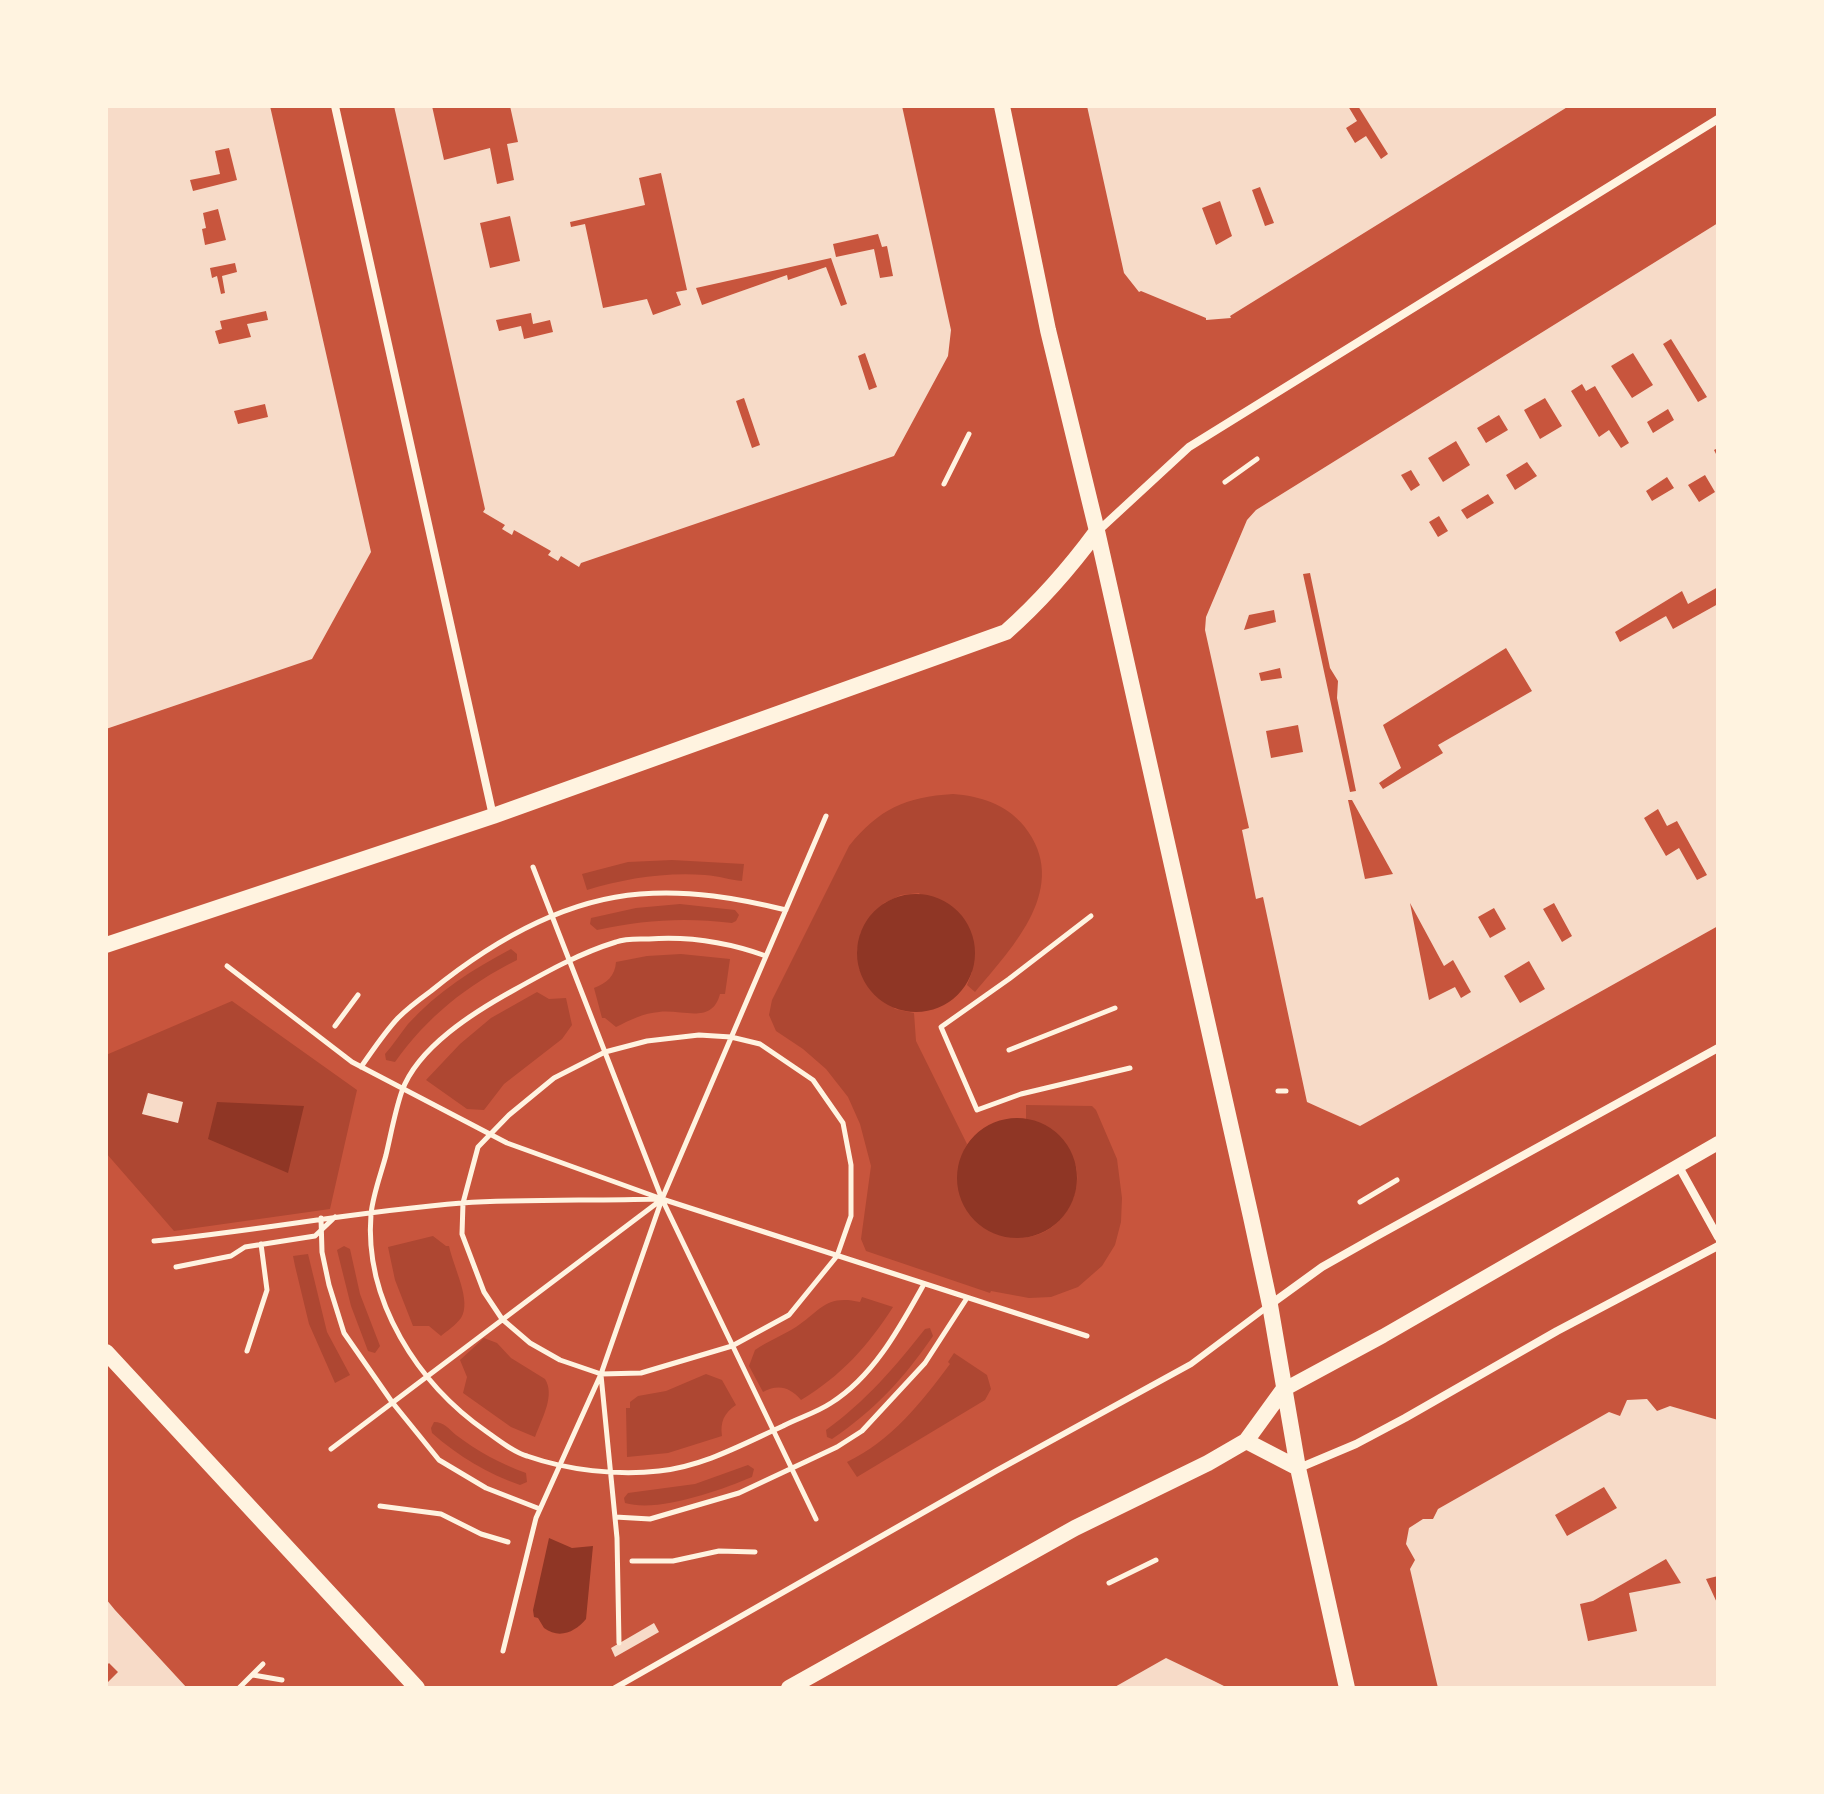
<!DOCTYPE html>
<style>
body{margin:0}
#map{position:relative;width:1824px;height:1794px;overflow:hidden;background:#c8553d;font-family:Literata,serif}
canvas{display:block}
.frame{position:absolute;inset:0;border:108px solid #fff3e0;pointer-events:none}
</style>
<div id="map">
<canvas width="1824" height="1794"></canvas>
<div class="frame"></div>
</div>
<script>
const ctx = document.querySelector('canvas').getContext('2d');
ctx.lineJoin = 'round';
function fill(path, color) { ctx.fillStyle = color; ctx.fill(path, 'evenodd'); }
function stroke(path, color, width, dash) { ctx.strokeStyle = color; ctx.lineWidth = width; ctx.lineCap = dash ? 'butt' : 'round'; ctx.setLineDash(dash || []); ctx.stroke(path); }
const green = new Path2D(`
 M953 794C980 796 1006 804 1024 826 1072 886 1013 947 975 992L967 985 972 972 919 893 901 895 884 903 861 932 857 950 859 969 895 1009 914 1013 916 1041 967 1144C927 1223 1036 1276 1071 1203 1077 1191 1080 1174 1074 1161 1065 1137 1049 1125 1026 1119V1105L1092 1106 1096 1110 1117 1159 1122 1198 1121 1222 1115 1245 1102 1266 1078 1287 1051 1297 1029 1298 991 1291 990 1293 866 1251 861 1239 871 1166 860 1124 848 1097 826 1069 803 1049 776 1031 769 1015 772 1000 849 846C879 809 905 797 953 794Z
 M672 860 744 864 742 881C730 880 719 876 705 875 663 872 624 879 587 890L582 874 628 862Z
 M680 904 735 910 739 915 736 921 732 923C684 917 643 920 597 930L590 924 591 918 636 908Z
 M511 949 517 954V960C467 985 427 1017 395 1062L386 1060 385 1054C393 1045 400 1034 408 1024 437 992 473 969 511 949Z
 M681 954 730 959 725 994H720C712 1025 683 1009 659 1012 644 1013 630 1020 616 1027L605 1018H602L594 988C607 983 615 976 616 962L647 956Z
 M537 992 549 999 566 998 572 1025 562 1039 504 1084 484 1110 467 1109 426 1080 460 1044 491 1018Z
 M232 1001 357 1090 330 1209 174 1231 106 1153V1055ZM147 1093 182 1102 178 1123 143 1114Z
 M433 1236 446 1246H449C454 1269 472 1301 461 1318 456 1325 447 1331 441 1336L429 1326H413L395 1280 388 1247Z
 M344 1246 350 1249 360 1294 380 1346 375 1353 368 1351 351 1306 337 1250Z
 M308 1254 327 1332 350 1375 335 1383 309 1324 295 1266 293 1256Z
 M862 1297 893 1307C868 1346 841 1376 801 1400 790 1387 778 1384 763 1392L749 1366 755 1350C768 1341 783 1335 796 1327 820 1311 826 1294 860 1302Z
 M930 1328 933 1336C905 1377 874 1411 832 1439L827 1437 826 1430C866 1401 895 1367 925 1329Z
 M484 1338 497 1343 511 1358 545 1379C555 1395 543 1416 535 1437L511 1427 463 1393 467 1377 460 1360Z
 M954 1353 987 1375 991 1389 985 1400 857 1477 847 1462C891 1441 921 1403 950 1364L948 1362Z
 M706 1374 722 1380 736 1405C724 1413 720 1422 722 1436L668 1453 627 1457 626 1408H630V1402L638 1396 666 1391Z
 M434 1422C444 1422 449 1429 456 1435 477 1451 501 1464 526 1473L527 1482 520 1485C488 1474 458 1456 432 1433L431 1428Z
 M748 1465 754 1469 752 1477C721 1490 658 1513 625 1503L624 1498 628 1493 695 1484Z`);
const water = new Path2D(`
 M857 953a59 59 0 1 1 118 0a59 59 0 1 1-118 0Z
 M217 1102 304 1106 288 1173 208 1139Z
 M957 1178a60 60 0 1 1 120 0a60 60 0 1 1-120 0Z
 M549 1538 572 1548 593 1546 586 1619C576 1631 560 1640 544 1628L538 1618 534 1617 533 1610Z`);
const building = new Path2D(`
 M106 106H270L371 552 312 659 106 729ZM229 148 237 180 193 191 190 180 220 174 215 151ZM218 209 226 240 205 245 202 229 206 228 203 213ZM235 263 237 272 222 276 225 293 221 294 217 276 212 278 210 268ZM266 311 268 320 247 324 251 337 219 344 215 331 222 329 220 321ZM265 404 268 417 238 424 234 411Z
 M394 106H432L444 160 490 148 497 184 514 180 507 144 518 142 510 106H902L951 330 948 356 894 456 581 563 579 567 561 556 558 561 548 555 551 551 514 530 512 535 502 529 505 525 483 512 485 509ZM661 173 687 290 676 292 681 305 653 315 647 299 603 308 585 224 571 227 570 222 645 205 639 178ZM510 216 520 261 490 268 480 223ZM878 234 882 247 887 246 893 276 880 278 874 249 836 257 833 244ZM831 258 847 304 841 306 826 267 788 280 787 275 702 305 696 288ZM531 313 533 324 550 320 553 332 524 339 521 326 499 331 496 320ZM865 353 877 387 869 390 858 356ZM744 398 760 445 752 448 736 401Z
 M1087 106H1348L1357 121 1346 128 1355 143 1366 136 1381 159 1388 154 1358 106H1569L1230 316 1231 318 1206 320V318L1141 291 1139 292 1124 273ZM1260 187 1274 223 1265 226 1252 190ZM1220 201 1232 236 1216 245 1202 208Z
 M1718 223V448L1714 450 1718 458V587L1688 604 1682 591 1615 632 1620 642 1666 616 1673 629 1718 604V926L1360 1126 1307 1102 1263 897 1256 899 1242 830 1249 828 1205 630 1206 617 1247 520 1256 510ZM1671 339 1707 397 1698 402 1663 344ZM1633 353 1653 385 1632 398 1611 366ZM1582 384 1586 391 1595 386 1629 443 1621 448 1609 430 1599 437 1571 391ZM1545 398 1562 426 1540 439 1524 410ZM1668 409 1674 420 1653 433 1647 422ZM1499 415 1508 430 1486 443 1477 428ZM1456 441 1470 465 1443 482 1428 458ZM1527 462 1537 476 1515 490 1506 475ZM1411 470 1420 485 1411 491 1401 475ZM1705 475 1715 492 1699 502 1688 485ZM1667 477 1674 488 1652 501 1646 491ZM1488 494 1494 503 1467 519 1461 510ZM1439 516 1448 531 1438 537 1429 522ZM1310 573 1330 668 1338 681 1337 698 1356 791 1350 792 1303 574ZM1274 610 1276 622 1244 630 1249 615ZM1506 648 1532 691 1438 745 1443 753 1383 789 1379 783 1401 768 1383 725ZM1280 668 1282 678 1261 681 1259 673ZM1298 725 1303 752 1271 758 1266 731ZM1348 800H1352L1393 874 1365 879ZM1658 809 1667 826 1677 821 1707 875 1697 880 1679 848 1666 856 1644 818ZM1410 903 1444 966 1453 960 1471 992 1461 998 1455 987 1429 1000ZM1554 903 1572 936 1562 942 1543 909ZM1494 908 1506 929 1490 938 1478 917ZM1529 961 1545 989 1520 1003 1504 976Z
 M148 1093 183 1102 178 1123 142 1114Z
 M1647 1399 1657 1411 1670 1406 1718 1420V1576L1706 1579 1718 1605V1688H1438L1410 1569 1415 1560 1406 1544 1409 1528 1423 1519H1433L1438 1509 1609 1412 1620 1416 1627 1400ZM1604 1487 1617 1508 1567 1536 1555 1515ZM1666 1559 1681 1583 1629 1593 1637 1631 1588 1641 1580 1604 1593 1601Z
 M106 1599 115 1610 187 1688H106V1680L108 1682 118 1672 109 1663 106 1666Z
 M654 1623 659 1632 615 1657 611 1648Z
 M1166 1658 1214 1681 1228 1688H1113Z`);
const path = new Path2D(`
 M1225 482 1257 459
 M944 484 969 434
 M533 867 662 1199 816 1519
 M1091 916 1009 979 941 1027 977 1110 1021 1094 1130 1068
 M766 956C727 942 690 936 649 939 638 939 626 938 616 942 580 953 546 972 514 990 474 1012 418 1047 402 1091 395 1111 391 1134 386 1155 381 1174 373 1194 371 1214 364 1301 418 1384 487 1432 500 1441 513 1452 527 1456 567 1470 617 1476 659 1471 704 1466 741 1445 783 1426 798 1418 816 1413 831 1403 874 1376 900 1327 924 1284
 M227 966 352 1062 507 1143 662 1199 1087 1336
 M335 1026 358 995
 M699 1035 731 1037 760 1044 813 1080 843 1123 851 1165V1216L837 1256 789 1315 732 1346 641 1373 601 1374 560 1360 530 1343 502 1319 484 1292 462 1234 463 1203 478 1147 509 1115 554 1078 605 1052 647 1041Z
 M1009 1050 1115 1008
 M361 1067C373 1050 384 1033 398 1018 408 1008 420 999 431 991 490 943 563 900 640 894 690 890 737 898 786 910
 M1278 1091H1286
 M1360 1202 1397 1180
 M321 1218 322 1252 329 1285 344 1333 392 1402 439 1460 486 1488 540 1509
 M154 1241C257 1231 359 1211 462 1203 526 1199 592 1201 657 1199
 M176 1267 231 1256 245 1247 315 1236 335 1217
 M247 1351 267 1290 261 1244
 M601 1375 617 1538 619 1643
 M331 1449 661 1200
 M380 1506 441 1514 481 1534 508 1542
 M615 1517 650 1519 739 1493 837 1447 862 1431 925 1363 967 1298
 M632 1561H673L719 1551 755 1552
 M1109 1583 1156 1560
 M503 1651 536 1518 601 1374 662 1199 826 816
 M253 1675 282 1680
 M239 1688 263 1664`);
const service = new Path2D(`
 M615 1688 996 1471 1191 1364 1267 1307`);
const minor = new Path2D(`
 M335 106 493 816
 M1098 531 1189 447 1718 119
 M1678 1165 1718 1237
 M1271 1304 1322 1267 1375 1237 1718 1048
 M1299 1468 1356 1444 1405 1418 1557 1331 1718 1246`);
const tertiary = new Path2D(`
 M1283 1390 1383 1336 1718 1143`);
const secondary = new Path2D(`
 M1002 106 1048 330 1097 531 1251 1217 1270 1305 1298 1468 1347 1688
 M106 945 493 816 1006 632C1041 601 1069 569 1097 531
 M106 1352 417 1688
 M1246 1441 1298 1468
 M789 1688 1075 1528 1208 1463 1246 1441 1283 1390`);
fill(green, '#ae4732');
fill(water, '#8f3625');
fill(building, '#f7dbc8');
stroke(path, '#fff3e0', 5);
stroke(service, '#fff3e0', 6);
stroke(minor, '#fff3e0', 8);
stroke(tertiary, '#fff3e0', 14);
stroke(secondary, '#fff3e0', 16);
</script>
